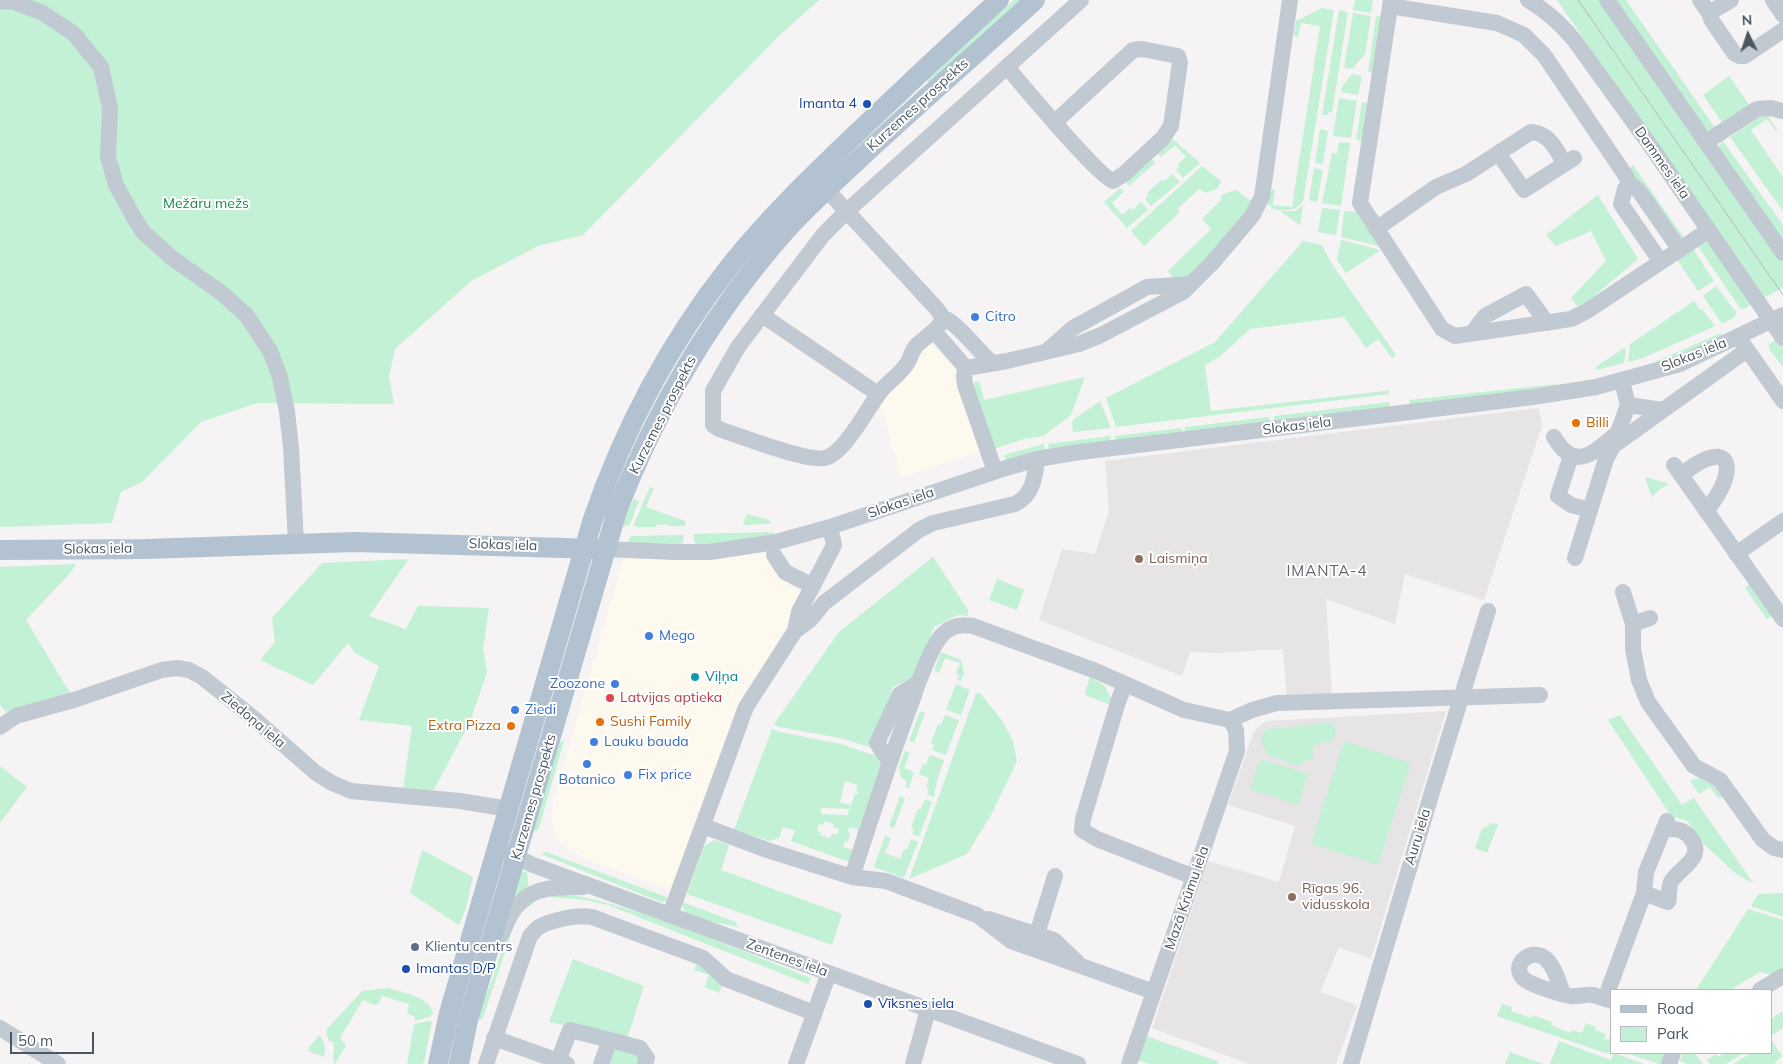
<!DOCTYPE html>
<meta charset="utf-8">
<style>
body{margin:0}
#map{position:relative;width:1783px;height:1064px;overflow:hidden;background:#f5f3f3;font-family:Mulish,sans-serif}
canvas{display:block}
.legend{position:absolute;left:1610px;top:989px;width:162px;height:65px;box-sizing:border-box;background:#fff;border:1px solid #b7bbc0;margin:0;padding:6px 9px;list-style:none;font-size:15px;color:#4a5661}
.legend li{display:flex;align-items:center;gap:10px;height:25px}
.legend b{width:25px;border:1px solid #b7bbc0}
.north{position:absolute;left:1723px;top:10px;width:50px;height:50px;-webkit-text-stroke:4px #fff;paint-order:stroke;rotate:356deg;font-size:14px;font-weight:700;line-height:20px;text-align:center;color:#4a5661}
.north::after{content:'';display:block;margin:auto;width:18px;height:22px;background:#4a5661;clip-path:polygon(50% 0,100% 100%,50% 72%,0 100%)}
.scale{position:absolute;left:10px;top:1032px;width:84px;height:22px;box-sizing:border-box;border:2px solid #4a5661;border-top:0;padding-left:6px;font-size:15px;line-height:18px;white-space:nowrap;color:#4a5661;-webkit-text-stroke:4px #fff;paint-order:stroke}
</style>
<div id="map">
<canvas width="1783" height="1064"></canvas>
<ul class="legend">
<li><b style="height:6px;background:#b3c2d1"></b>Road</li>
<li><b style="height:14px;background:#c3f1d5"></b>Park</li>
</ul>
<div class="north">N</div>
<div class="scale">50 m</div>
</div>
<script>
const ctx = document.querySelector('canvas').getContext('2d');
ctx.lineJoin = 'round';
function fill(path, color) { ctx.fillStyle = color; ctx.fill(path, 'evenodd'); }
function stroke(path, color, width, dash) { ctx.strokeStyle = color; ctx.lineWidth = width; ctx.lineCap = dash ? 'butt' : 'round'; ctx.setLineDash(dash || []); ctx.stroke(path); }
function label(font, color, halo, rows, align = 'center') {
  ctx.font = font + ' Mulish,sans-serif'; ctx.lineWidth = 4; ctx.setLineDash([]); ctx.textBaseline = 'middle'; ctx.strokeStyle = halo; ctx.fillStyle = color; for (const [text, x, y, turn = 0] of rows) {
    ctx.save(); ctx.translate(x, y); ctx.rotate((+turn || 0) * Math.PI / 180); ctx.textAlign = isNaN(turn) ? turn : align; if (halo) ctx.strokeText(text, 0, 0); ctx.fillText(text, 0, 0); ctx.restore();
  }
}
const commercial = new Path2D(`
 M929 344H932L955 369 982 451 901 477 880 404 890 389 918 362 919 354Z
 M765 550 778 575 803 594 746 699 673 891 586 859 560 843 556 837 551 815 553 803 624 556Z`);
const education = new Path2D(`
 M1539 408 1542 426 1484 600 1405 574 1395 624 1326 599 1332 696 1287 698 1283 649 1218 653 1190 652 1182 676 1039 620 1062 549 1095 554 1109 511 1105 461Z
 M1446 711 1371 959 1339 947 1320 992 1357 1005 1336 1064H1249L1152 1028 1208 861 1279 882 1295 826 1228 805 1254 731 1266 721Z`);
const green = new Path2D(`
 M0 0H819L781 34 583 235 538 246 471 281 395 349 389 377 394 404 257 403 201 422 142 482 121 492 112 523 0 527Z
 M1014 0H1023L931 85 926 79Z
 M1355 0H1373L1371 13 1353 10Z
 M1557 0H1600L1783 263V288L1763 298Z
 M1616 0H1626L1716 129 1707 130Z
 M1322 8 1334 10 1303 202C1300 204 1297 208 1293 209 1287 211 1273 211 1269 205 1266 202 1268 196 1269 193L1273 189 1275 190 1273 205 1292 207 1320 26 1301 23 1298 38 1294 35 1296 21Z
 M1339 10 1348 12 1332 113 1328 112V115H1322Z
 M1353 13 1371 16 1365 54 1352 69 1344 68Z
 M1376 16 1383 17 1375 73 1368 72Z
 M1352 74 1362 76 1358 95 1341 92 1342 87Z
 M1729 76 1750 106 1723 124 1703 95Z
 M1339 98 1357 101 1351 138 1333 136Z
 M1362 102 1370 103 1364 141 1356 140Z
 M1761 116H1768L1777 130 1776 131 1767 119 1751 130 1783 177V211L1730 137Z
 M1320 129 1328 131 1323 164 1315 163Z
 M1173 139 1200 163 1183 178 1176 170 1180 166 1178 164 1186 157 1175 145 1161 157 1157 153Z
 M1722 140 1783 225V242L1719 147Z
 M1339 142 1350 143 1341 206 1322 203 1332 153 1337 154Z
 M1152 159 1155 163 1129 186 1126 182Z
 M1633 165 1685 239H1681L1628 169Z
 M1202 166 1221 181 1218 188 1205 193 1199 189 1177 209 1180 212 1144 246 1131 231Z
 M1314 168 1323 170 1317 202 1309 200Z
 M1172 174 1180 182 1151 206 1145 199 1149 195 1147 193 1162 179 1164 181Z
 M1120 188 1124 191 1112 203 1122 215 1130 208 1133 210 1141 202 1148 210 1127 228 1104 202Z
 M1236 190 1253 202 1198 269 1188 278 1176 281 1168 271 1211 229 1202 219 1221 200V195Z
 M1598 195 1638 259 1586 303 1577 306 1571 298 1606 261 1591 231 1556 246 1546 235Z
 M1303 205 1300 225 1280 211H1295Z
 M1322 208 1340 210 1336 235 1318 232Z
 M1344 211 1359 212 1382 247 1341 237Z
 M1341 240 1381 250 1346 273 1337 260Z
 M1303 241 1322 245 1330 261 1396 355 1392 358 1378 339 1366 348 1344 317 1250 329 1219 357 1205 365 1211 411 1385 391 1389 390V394L1116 427 1106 398 1215 342Z
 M1705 242 1713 245 1753 303 1744 309 1740 308 1697 245Z
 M1692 247 1714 281 1698 291 1676 258Z
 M1716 286 1736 312 1735 317 1722 324 1703 296Z
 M1694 301 1700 310 1702 309 1715 326 1643 358 1628 362 1630 344Z
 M1721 333 1723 339 1690 354 1648 365Z
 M1778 339 1783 347V367L1769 349V344Z
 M1624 348 1626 350 1624 363 1596 370V367Z
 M1085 377 1071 415 1043 436 1024 439 993 449 972 384 979 381 984 400Z
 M1556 384 1557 388 1410 406 1409 400Z
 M1100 401 1111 428 1073 432 1072 421Z
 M1390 402 1389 407 1275 423 1274 416Z
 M1269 417 1270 423 1185 434V427Z
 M1181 428 1182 434 1116 442 1115 436Z
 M1110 436 1111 443 1049 451 1048 444Z
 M1044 444 1045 452 1006 461 1004 455Z
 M1646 477 1669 484 1659 490 1652 497 1645 478Z
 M650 487 654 488 646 507 685 521V526H668L667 524 656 525 655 527H636L634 524Z
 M634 499 639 501 630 524 623 527 624 517Z
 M747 514 769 520 771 523 770 524 743 525Z
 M773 532 774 536 739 543 697 545 694 541V534Z
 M684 535 682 547 627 543 631 536Z
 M933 557 968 610V616L958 615 934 627 917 676 893 687 872 748 840 738 779 727 774 724 839 632Z
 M409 559 369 616 406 629 418 606 489 608 483 649 487 672 470 722 432 793 403 789 412 726 359 720 379 666 355 653 348 643 313 685 260 660 275 642 272 618 322 563Z
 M76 564 71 572 26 620 70 693 6 712 0 705V567Z
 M997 579 1024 590 1017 610 989 600Z
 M1753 582 1775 613 1767 619 1745 588Z
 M941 652 961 660 964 673 961 681 957 680 959 675 956 673 960 663 945 658 939 673 934 671Z
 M1090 676 1105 686 1111 699 1109 704 1087 696 1085 693Z
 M956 684 970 690 961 715 946 710Z
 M976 693 981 694 1003 722 1013 741 1017 761 991 815 967 854 909 879Z
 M920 711 925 713 914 743 909 741Z
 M945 715 959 720 946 755 932 750 934 744 931 743 938 724 941 725Z
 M1620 715 1682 805 1694 798 1754 884 1735 873 1705 845 1687 821 1671 816 1608 720Z
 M1327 722 1332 724 1335 727V736L1330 741 1314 745 1312 748 1314 756 1312 759 1301 762 1300 766 1267 755C1267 744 1253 743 1267 729L1287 728Z
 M772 729 780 732 841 744 873 755 877 754 882 762 881 771 851 861 849 862 791 841 795 831 783 827 779 838 770 841 734 830ZM845 781 858 785 856 791 858 792V794H855L851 805 840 802ZM821 808 849 809 848 815 821 814ZM825 821 834 824 833 827 839 829 837 835 832 833 830 838 820 835 821 833 817 830 819 824 823 825ZM849 827 858 829 853 850 843 847 845 841 848 842 850 833 848 832Z
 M564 741 539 828 536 831 531 830 556 743Z
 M1344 741 1411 763 1378 865 1311 844Z
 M905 751 910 753 904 768 914 772 909 788 905 787 907 782 901 777 899 767Z
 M930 755 944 760 937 781 934 797 927 794 929 789 926 788 929 778 919 774 923 764 926 765Z
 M1260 759 1308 774 1298 805 1250 789Z
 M0 766 27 787 0 823Z
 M1698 778 1714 785 1722 797 1719 799 1710 787 1699 794 1690 781Z
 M900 796 905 798 894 828 889 826Z
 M925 799 932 802 919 837 912 834 914 829 911 828 918 809H921Z
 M1493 823 1498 824 1487 853 1475 848 1482 829Z
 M885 836 891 838 885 853 900 859 904 849H907L911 839 918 842 904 878 874 867Z
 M714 840 729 845 721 870 842 914 832 945 687 894 704 846Z
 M422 850 473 877 466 908 459 925 410 893Z
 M546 852 669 898 666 901 661 902 541 854Z
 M521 871 527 872 529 890 513 901Z
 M1783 893V917L1751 906 1758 894Z
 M551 894C584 894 614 905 644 914 700 933 755 956 811 978L808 984 608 905 586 900 551 897Z
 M533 899 534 902 521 913 513 928 483 1018 480 1020 476 1019 494 975 510 924Z
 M682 902 736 922 738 927C725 924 698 921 687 913 683 910 682 906 682 902Z
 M1748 909 1783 920V967L1771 975 1760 972 1730 990H1696Z
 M573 959 644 986 627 1039 549 1022Z
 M697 963 722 986 719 993 705 987 709 975 694 970Z
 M387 988C402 992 431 997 433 1014L429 1017 415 1021V1017L407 1013 409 1004 382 996 379 1003 375 1005 363 1000 340 1038 346 1045 335 1064 333 1062 334 1048 333 1042 329 1041 326 1033 327 1029 362 991Z
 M1502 1004 1512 1007 1511 1011 1531 1018 1532 1015 1552 1022 1551 1025 1571 1033 1572 1030 1582 1033 1586 1023 1596 1027 1595 1030 1606 1034 1604 1039 1609 1040 1610 1036H1612V1048L1608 1054 1497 1016Z
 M1783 1011V1028L1772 1035V1018Z
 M429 1021 432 1022 424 1062 422 1064H407L414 1024Z
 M320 1035 325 1046 324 1057 308 1051 309 1047Z
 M1146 1036 1220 1062 1216 1064H1149L1138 1060Z
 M1559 1041 1611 1060 1614 1053 1644 1064H1550Z
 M1772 1041 1782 1056 1774 1064H1733L1751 1053H1772Z
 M615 1048 636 1050 641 1064H607Z
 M1510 1052 1543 1064H1505Z
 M1626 1053H1644L1648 1055 1649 1053H1666L1663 1064H1659Z
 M1683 1053H1694L1703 1064H1688L1680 1061Z
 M1724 1053H1744L1726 1064H1710L1707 1060 1716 1054 1718 1057Z`);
const minor = new Path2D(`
 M1391 0 1360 203 1442 329 1455 336 1571 319 1587 311 1709 230
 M1528 0C1547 11 1562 25 1575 41L1650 145 1783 338
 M1607 0 1783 253
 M1700 0 1709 13 1712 21 1734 53 1739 56H1745L1783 30
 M1773 0 1783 15
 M0 1 14 2 43 13 74 34 101 67 110 108 108 157 116 185 133 216 143 232 172 258 223 294 247 316 270 351 280 377 287 412 291 447 296 543
 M1390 6 1497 23 1524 35 1544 55 1626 176 1629 183 1639 191 1680 250
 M1709 13 1731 0
 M1007 67C1022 85 1099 177 1113 181L1124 174 1163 138 1171 126 1180 62 1178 56 1142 49 1133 50 1055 122
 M1706 142 1757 109 1771 108 1782 111
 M1498 153 1524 190 1574 158
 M1629 183 1625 189 1621 204 1661 262
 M826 189 937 309 943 318C955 320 980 353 992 363
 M1376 229 1436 187 1466 174 1531 132C1549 133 1556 149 1565 164
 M762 315 878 394
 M943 318C939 330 925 337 917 345 911 351 911 359 906 365 899 375 887 383 880 392 867 409 844 454 825 458 806 462 740 436 719 429L713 425V391L738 347 823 235 847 211 1081 0
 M934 331 966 368
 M1472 333 1485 316 1526 294 1547 323
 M1741 341 1783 401
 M1048 350 1073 328 1147 287 1191 284
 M1628 405 1663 410
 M1554 437C1574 471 1592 455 1615 435
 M1613 446 1747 350
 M1571 456 1558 496 1571 505 1590 510
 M1674 465 1783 619
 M995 471 965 385 964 376 966 368 1007 361 1079 344 1101 335 1183 292 1213 262 1252 216 1262 197 1290 0
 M1681 475C1734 433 1739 472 1706 511
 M605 549 674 552H710L776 542 830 527 1006 468 1037 459 1080 452 1533 397 1596 387 1680 364 1783 315
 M1736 554 1783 521
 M774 555 785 572 813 586
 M1575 558 1606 459 1613 446 1628 405 1622 381
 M1623 592 1633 624V649L1639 680 1648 702 1694 766 1720 780 1763 840 1774 848 1783 850
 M1633 624 1650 618
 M795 631 799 612 834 545 830 527
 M1125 684 1118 702 1083 819 1082 830 1097 839 1194 877
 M1230 720 1252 710 1277 703 1540 695
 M0 727 16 716 77 699 162 670 177 668 189 670 202 677 251 716 316 773 332 783 351 791 460 801 509 809
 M889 761 877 743 900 694 918 683
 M703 826 767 850 852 877
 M505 852 533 865 1078 1064
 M1644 893 1668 902C1670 896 1668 888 1671 882 1678 869 1705 858 1692 840 1685 829 1676 829 1664 828
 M670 915 746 707 795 631 811 619 824 603 919 530 933 523 1015 504C1033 495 1035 477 1037 459
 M989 919 1054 940 1077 962
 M1037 934 1055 876
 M496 941C503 934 505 926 509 918 525 886 552 887 583 887
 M1760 990 1783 976
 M1563 994C1559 983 1555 967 1546 959 1533 947 1510 963 1523 978 1529 985 1561 994 1570 996 1578 997 1586 994 1593 995 1600 997 1606 999 1612 1001
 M1605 999 1644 893 1646 872 1667 821
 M0 1028 58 1064
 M494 1038 567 1064
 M558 1061 570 1030 610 1040
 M486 1064 530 936C533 933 536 929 539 927 551 920 579 914 592 917L703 958 726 979 814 1013
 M601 1064 610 1040 640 1048 647 1058 645 1064
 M796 1064 829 973
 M913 1064 928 1010
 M1129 1064 1154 992 1237 751 1236 730 1230 720 1184 710 1096 671 973 626C961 624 950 626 942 635 931 647 917 685 912 701 890 759 871 818 852 877L886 881 977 915 1011 941 1154 992
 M1351 1064 1432 792 1488 611
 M1669 1064 1673 1053`);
const major = new Path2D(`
 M0 550 146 549 355 542 598 549
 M438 1064 449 1013 592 522C623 431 670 342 730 266 768 218 813 175 858 132 904 88 951 44 999 0
 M459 1064 468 1020 617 511C657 407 714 311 788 228 814 200 842 175 870 149 924 99 980 50 1035 0`);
const tram = new Path2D(`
 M1578 0 1783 295`);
const markers = [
 [867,104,5,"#1a4fb4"],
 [975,317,5,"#3f7fe0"],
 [1576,423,5,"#e8710a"],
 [1139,559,5,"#8d6e63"],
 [649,636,5,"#3f7fe0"],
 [695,677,5,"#0f9aa8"],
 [615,684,5,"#3f7fe0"],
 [610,698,5,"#e0444e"],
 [515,710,5,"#3f7fe0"],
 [600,722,5,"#e8710a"],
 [511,726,5,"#e8710a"],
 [594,742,5,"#3f7fe0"],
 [587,764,5,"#3f7fe0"],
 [628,775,5,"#3f7fe0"],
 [1292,897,5,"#8d6e63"],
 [415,947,5,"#5c6f8a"],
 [406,969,5,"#1a4fb4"],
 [868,1004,5,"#1a4fb4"]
];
const transitNames = [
 ["Imanta 4",857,104,"right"],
 ["Imantas D/P",416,969],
 ["Vīksnes iela",878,1004]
];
const streetNames = [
 ["Kurzemes prospekts",918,105,-42],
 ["Dammes iela",1662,163,55],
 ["Slokas iela",1694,355,-22],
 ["Kurzemes prospekts",663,415,-63],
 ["Slokas iela",1297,426,-7],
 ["Slokas iela",901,503,-19],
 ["Slokas iela",503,545,2],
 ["Slokas iela",98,549,-1],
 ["Ziedoņa iela",253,720,40],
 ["Kurzemes prospekts",534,797,-74],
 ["Auru iela",1418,837,-73],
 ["Mazā Krūmu iela",1187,898,-71],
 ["Zentenes iela",787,958,20]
];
const parkNames = [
 ["Mežāru mežs",206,204]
];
const shopNames = [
 ["Citro",985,317],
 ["Mego",659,636],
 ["Zoozone",605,684,"right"],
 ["Ziedi",525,710],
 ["Lauku bauda",604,742],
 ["Fix price",638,775],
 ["Botanico",587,780,"center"]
];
const foodNames = [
 ["Billi",1586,423],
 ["Sushi Family",610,722],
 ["Extra Pizza",501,726,"right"]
];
const educationNames = [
 ["Laismiņa",1149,559],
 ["Rīgas 96.",1302,889],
 ["vidusskola",1302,905]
];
const cultureNames = [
 ["Viļņa",705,677]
];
const healthNames = [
 ["Latvijas aptieka",620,698]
];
const serviceNames = [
 ["Klientu centrs",425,947]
];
const neighbourhoodNames = [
 ["IMANTA-4",1327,571]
];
fill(commercial, '#fdf9ef');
fill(education, '#e6e4e5');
fill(green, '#c3f1d5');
stroke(minor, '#c1cad2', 16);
stroke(major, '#b3c2d1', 20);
stroke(tram, '#b5b8bd', 1);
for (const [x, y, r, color] of markers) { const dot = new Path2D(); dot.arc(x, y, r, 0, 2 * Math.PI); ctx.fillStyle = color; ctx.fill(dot); stroke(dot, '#fff', 2); }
label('14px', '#164399', '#fff', transitNames, 'left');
label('14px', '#4a5661', '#fff', streetNames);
label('14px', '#17864f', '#fff', parkNames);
label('14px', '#366cbe', '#fff', shopNames, 'left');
label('14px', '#c56008', '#fff', foodNames, 'left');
label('14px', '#785e54', '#fff', educationNames, 'left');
label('14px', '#0d838f', '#fff', cultureNames, 'left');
label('14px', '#be3a42', '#fff', healthNames, 'left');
label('14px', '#4e5e75', '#fff', serviceNames, 'left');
ctx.letterSpacing = '1px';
label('15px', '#5f6368', '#fff', neighbourhoodNames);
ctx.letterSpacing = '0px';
</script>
